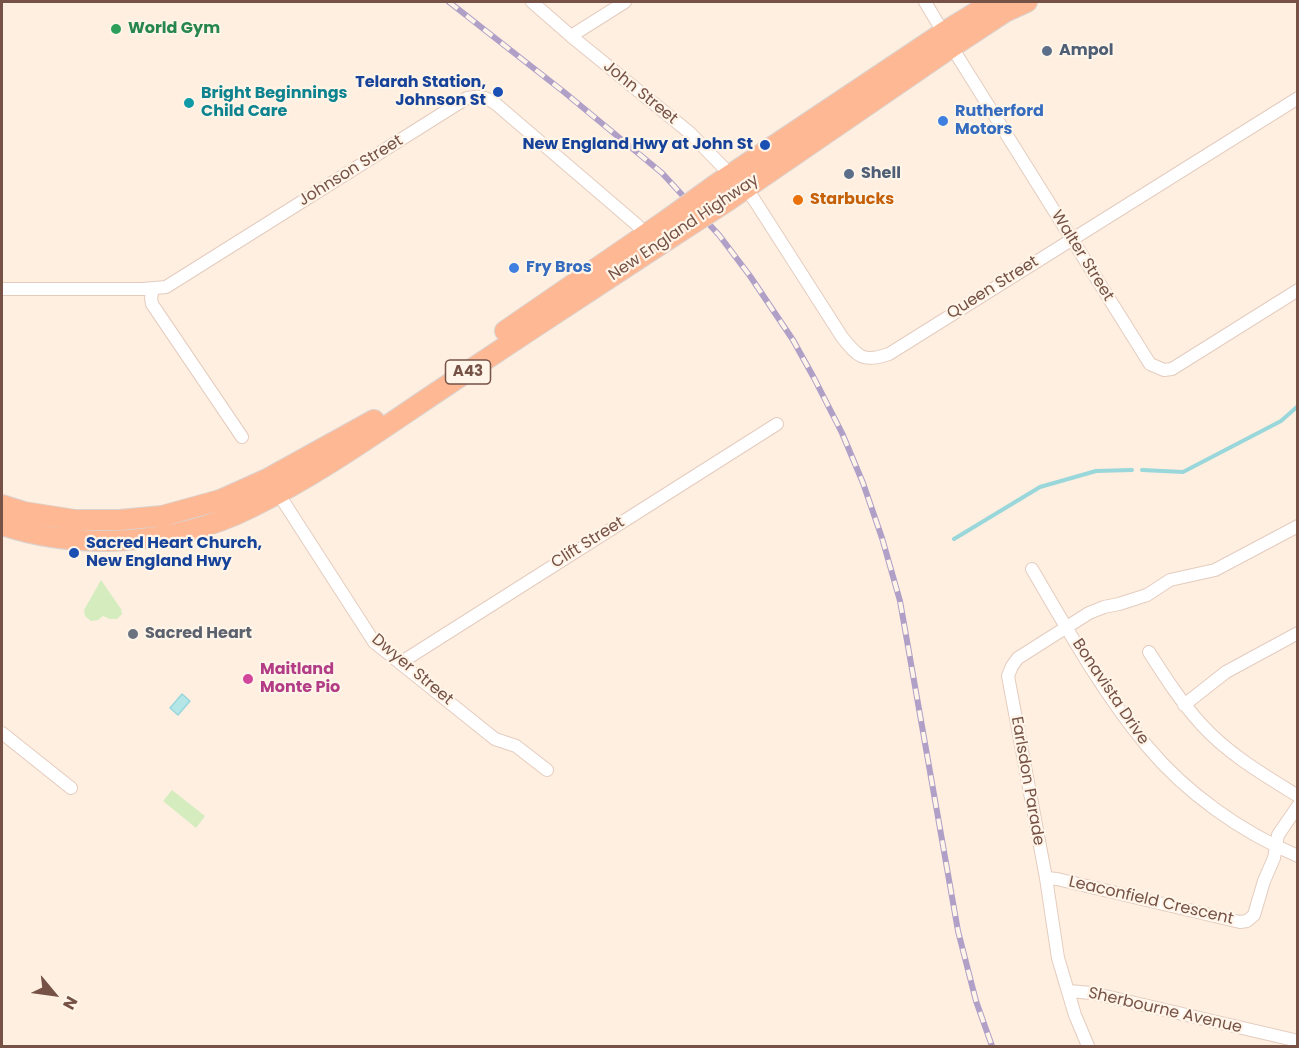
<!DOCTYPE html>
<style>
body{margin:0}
#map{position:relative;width:1299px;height:1048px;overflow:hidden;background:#feefe0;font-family:Poppins,sans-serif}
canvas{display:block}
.frame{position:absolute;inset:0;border:3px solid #765246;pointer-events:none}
.north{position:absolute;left:24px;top:964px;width:60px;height:60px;-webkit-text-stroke:4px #fff4e8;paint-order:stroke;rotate:119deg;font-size:16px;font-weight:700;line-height:24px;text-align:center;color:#765246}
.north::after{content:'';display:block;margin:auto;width:21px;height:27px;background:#765246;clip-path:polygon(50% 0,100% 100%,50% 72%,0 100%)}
</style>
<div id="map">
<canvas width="1299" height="1048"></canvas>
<div class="frame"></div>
<div class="north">N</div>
</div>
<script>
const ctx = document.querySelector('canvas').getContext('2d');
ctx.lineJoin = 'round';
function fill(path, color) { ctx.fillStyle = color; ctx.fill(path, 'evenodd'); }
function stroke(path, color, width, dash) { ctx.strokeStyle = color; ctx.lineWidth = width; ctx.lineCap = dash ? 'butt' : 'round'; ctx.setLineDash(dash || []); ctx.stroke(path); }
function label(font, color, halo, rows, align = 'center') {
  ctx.font = font + ' Poppins,sans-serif'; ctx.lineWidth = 4.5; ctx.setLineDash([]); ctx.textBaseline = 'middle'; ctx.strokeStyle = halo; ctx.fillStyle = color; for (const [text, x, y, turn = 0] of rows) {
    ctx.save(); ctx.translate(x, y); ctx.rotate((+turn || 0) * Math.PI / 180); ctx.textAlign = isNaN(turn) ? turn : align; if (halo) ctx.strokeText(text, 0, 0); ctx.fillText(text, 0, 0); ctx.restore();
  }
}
const green = new Path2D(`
 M101 580 121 609 122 614 117 619H110L103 616 98 620 91 621 85 616 84 610Z
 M172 790 205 816 196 828 163 801Z`);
const water = new Path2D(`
 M182 694 190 701 178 715 170 708Z`);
const stream = new Path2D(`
 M1142 470 1183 472 1281 421 1298 406
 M954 539 1040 487 1096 471 1132 470`);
const minor = new Path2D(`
 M532 2 571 36 690 133 753 198 842 337C858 357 863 363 889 354L1298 98
 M925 2 958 57 1150 364 1164 370 1172 369 1298 290
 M571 36 625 2
 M2 289H143L166 287 467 98C479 95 486 97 496 104L636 224 649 239
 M153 289 151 298 152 304 242 437
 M276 490 374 642 495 739 516 746 547 770
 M1032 569C1067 629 1103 693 1147 746 1186 793 1241 832 1298 856
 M1149 652C1165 677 1181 702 1201 724 1228 754 1264 775 1298 796
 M400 663 777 424
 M1184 705 1226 672 1298 633
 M2 733 71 788
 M1046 878 1057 879 1240 922 1247 921 1254 915 1264 881 1274 858 1278 835 1298 806
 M1068 991 1092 993 1298 1041
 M1088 1046 1075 1015 1058 958 1046 878 1008 676 1012 666 1018 658 1089 613 1104 607 1119 604 1147 595 1170 580 1215 570 1298 526`);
const trunk = new Path2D(`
 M715 185 944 32 993 2
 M729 200 952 47 1005 12 1027 2
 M505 331 668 219
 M2 505 24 512 75 520H119L162 516 220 500 269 478 374 420
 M2 525C80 551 176 545 250 508 318 475 380 430 443 388 521 336 600 284 678 233`);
const rail = new Path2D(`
 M449 2 564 92 662 173 719 235 750 276 793 340 814 378 842 433 863 483 882 538 900 601 958 931 976 1001 992 1046`);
const trunkBridge = new Path2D(`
 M668 219 715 185
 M678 233 729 200`);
const markers = [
 [116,29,6,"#2e9e5b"],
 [1047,51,6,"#5c6f8a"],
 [498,92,6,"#1a4fb4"],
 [189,103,6,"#0f9aa8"],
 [943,121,6,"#3f7fe0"],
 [765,145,6,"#1a4fb4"],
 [849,174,6,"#5c6f8a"],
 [798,200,6,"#e8710a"],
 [514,268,6,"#3f7fe0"],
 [74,553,6,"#1a4fb4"],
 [133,634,6,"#6b7280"],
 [248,679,6,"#d1479c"]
];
const shields = [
 [468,372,45]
];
const shieldNames = [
 ["A43",468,372]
];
const leisureNames = [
 ["World Gym",128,29]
];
const serviceNames = [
 ["Ampol",1059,51],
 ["Shell",861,174]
];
const transitNames = [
 ["Telarah Station,",486,83],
 ["Johnson St",486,101],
 ["New England Hwy at John St",753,145],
 ["Sacred Heart Church,",86,544,"left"],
 ["New England Hwy",86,562,"left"]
];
const streetNames = [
 ["John Street",640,93,39],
 ["Johnson Street",351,171,-32],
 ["New England Highway",684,228,-34],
 ["Walter Street",1082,256,58],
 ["Queen Street",993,288,-32],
 ["Clift Street",588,543,-32],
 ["Dwyer Street",412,670,40],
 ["Bonavista Drive",1110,692,56],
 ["Earlsdon Parade",1027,781,80],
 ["Leaconfield Crescent",1151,901,13],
 ["Sherbourne Avenue",1165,1011,13]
];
const cultureNames = [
 ["Bright Beginnings",201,94],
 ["Child Care",201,112]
];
const shopNames = [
 ["Rutherford",955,112],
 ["Motors",955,130],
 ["Fry Bros",526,268]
];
const foodNames = [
 ["Starbucks",810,200]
];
const worshipNames = [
 ["Sacred Heart",145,634]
];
const hotelNames = [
 ["Maitland",260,670],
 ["Monte Pio",260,688]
];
fill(green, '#d5ecbe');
fill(water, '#b4e6e8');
stroke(water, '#99d7db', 1.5);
stroke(stream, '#99d7db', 4);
stroke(minor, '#e4ccbf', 14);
stroke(trunk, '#dbd2cf', 22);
stroke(minor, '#fff', 12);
stroke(trunk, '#feb894', 20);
stroke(rail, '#b09fc7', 6);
stroke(rail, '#fff4e8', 4, [11]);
stroke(trunkBridge, '#dbd2cf', 22, []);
stroke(trunkBridge, '#feb894', 20);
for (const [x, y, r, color] of markers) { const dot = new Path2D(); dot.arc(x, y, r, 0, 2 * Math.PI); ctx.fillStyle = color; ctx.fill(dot); stroke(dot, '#fff4e8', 2); }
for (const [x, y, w] of shields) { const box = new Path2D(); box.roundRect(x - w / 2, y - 12, w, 24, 4.5); ctx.fillStyle = '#fff4e8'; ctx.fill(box); stroke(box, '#765246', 1.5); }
label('bold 15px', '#765246', null, shieldNames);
label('bold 16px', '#27864d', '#fff4e8', leisureNames, 'left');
label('bold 16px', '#4e5e75', '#fff4e8', serviceNames, 'left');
label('bold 16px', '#164399', '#fff4e8', transitNames, 'right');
label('16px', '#765246', '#fff4e8', streetNames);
label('bold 16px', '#0d838f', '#fff4e8', cultureNames, 'left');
label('bold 16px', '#366cbe', '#fff4e8', shopNames, 'left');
label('bold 16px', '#c56008', '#fff4e8', foodNames, 'left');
label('bold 16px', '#5b616d', '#fff4e8', worshipNames, 'left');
label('bold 16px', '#b23c85', '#fff4e8', hotelNames, 'left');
</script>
